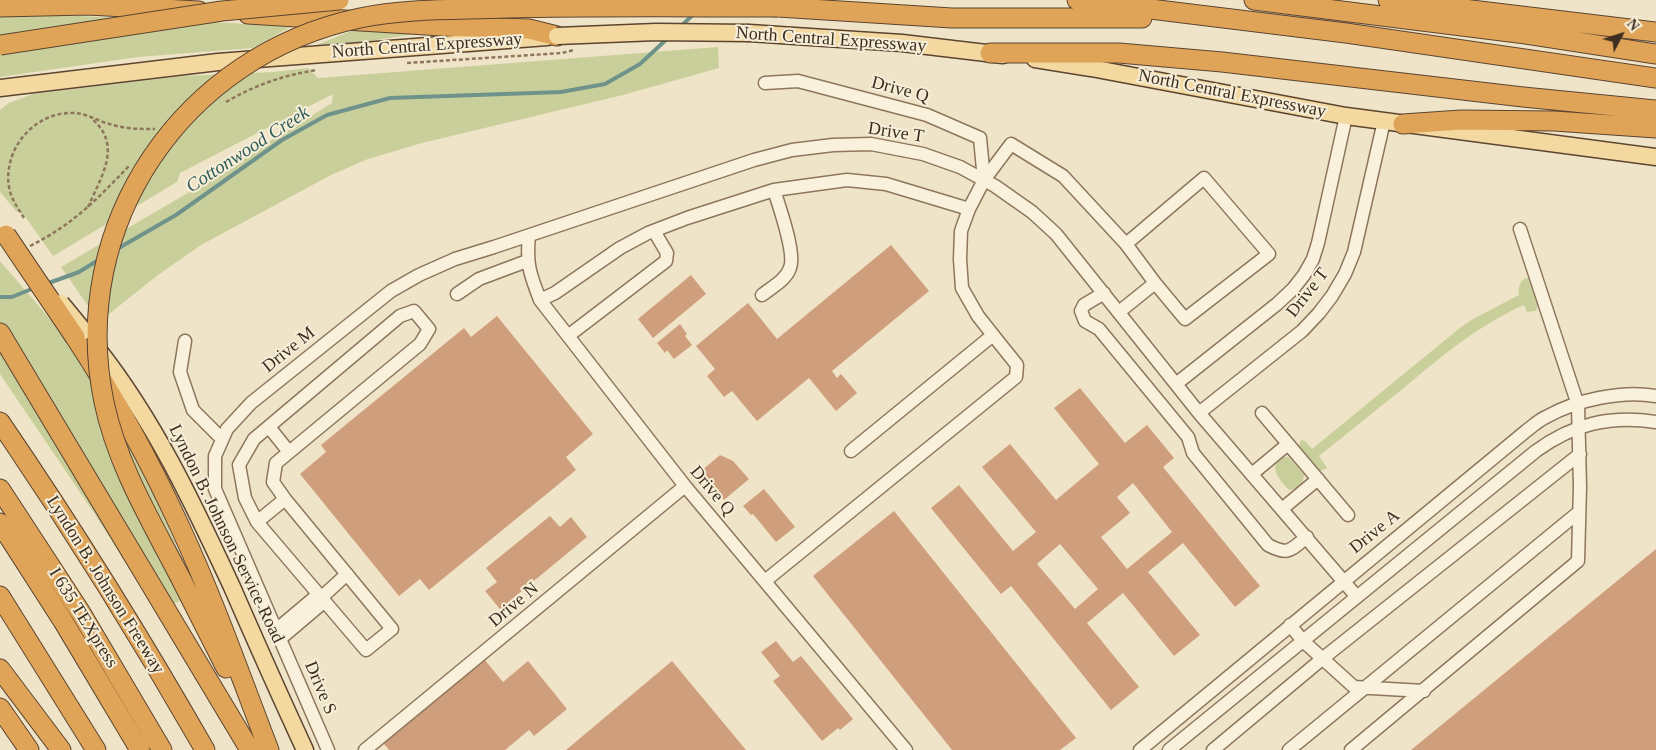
<!DOCTYPE html>
<style>
body{margin:0}
#map{position:relative;width:1656px;height:750px;overflow:hidden;background:#f0e4c8;font-family:Georgia,serif}
canvas{display:block}
.north{position:absolute;left:1596px;top:10px;width:50px;height:50px;-webkit-text-stroke:4px #f7eed8;paint-order:stroke;rotate:50deg;font-size:14px;font-weight:700;line-height:20px;text-align:center;color:#3d2e20}
.north::after{content:'';display:block;margin:auto;width:18px;height:22px;background:#3d2e20;clip-path:polygon(50% 0,100% 100%,50% 72%,0 100%)}
</style>
<div id="map">
<canvas width="1656" height="750"></canvas>
<div class="north">N</div>
</div>
<script>
const ctx = document.querySelector('canvas').getContext('2d');
ctx.lineJoin = 'round';
function fill(path, color) { ctx.fillStyle = color; ctx.fill(path, 'evenodd'); }
function stroke(path, color, width, dash) { ctx.strokeStyle = color; ctx.lineWidth = width; ctx.lineCap = dash ? 'butt' : 'round'; ctx.setLineDash(dash || []); ctx.stroke(path); }
function label(font, color, halo, rows, align = 'center') {
  ctx.font = font + ' Georgia,serif'; ctx.lineWidth = 4; ctx.setLineDash([]); ctx.textBaseline = 'middle'; ctx.strokeStyle = halo; ctx.fillStyle = color; for (const [text, x, y, turn = 0] of rows) {
    ctx.save(); ctx.translate(x, y); ctx.rotate((+turn || 0) * Math.PI / 180); ctx.textAlign = isNaN(turn) ? turn : align; if (halo) ctx.strokeText(text, 0, 0); ctx.fillText(text, 0, 0); ctx.restore();
  }
}
const green = new Path2D(`
 M57 15 292 26 253 48 138 57 0 77V17Z
 M354 30 416 34 369 41 316 45Z
 M718 47 719 68 623 95 422 143 368 159 331 175 201 245 158 275 99 322 61 267 234 166 267 143 332 103 333 94 180 173 177 182 53 256 24 215 16 211 0 192V110L9 103 33 94 183 76 273 72 308 68 318 78Z
 M0 261 56 326 87 372 123 435 154 495 196 591 158 614 94 513 0 374Z
 M1526 278H1530C1535 285 1541 303 1536 311L1527 312 1524 305C1479 325 1443 355 1405 387 1376 410 1348 433 1319 456L1327 468 1320 471 1317 469 1299 445 1301 440 1305 441 1312 449 1461 327 1473 319 1519 295C1518 287 1519 282 1526 278Z
 M1284 457H1289L1304 475C1303 485 1299 489 1289 490 1280 481 1266 465 1284 457Z`);
const stream = new Path2D(`
 M680 27 695 13
 M117 249 176 215 282 140 327 115 390 98 561 92 605 84 640 64 669 37
 M46 284 79 272 100 259
 M0 297H12L34 288`);
const building = new Path2D(`
 M891 245 929 291 832 371 837 378 841 374 857 393 836 411 809 378 757 421 732 391 724 397 707 376 715 369 696 346 748 303 777 339Z
 M691 275 706 294 653 338 638 319Z
 M497 316 593 434 566 457 576 470 429 590 420 579 399 596 300 474 326 452 321 445 464 328 471 337Z
 M680 324 687 334 685 336 692 345 674 359 667 350 665 353 657 343Z
 M1080 388 1125 443 1147 425 1174 458 1163 467 1260 586 1235 607 1183 543 1148 572 1200 635 1174 656 1123 593 1087 623 1139 687 1111 710 1011 586 1001 594 931 508 959 485 1013 551 1036 532 982 467 1010 444 1056 500 1099 464 1054 408ZM1133 483 1172 532 1127 569 1101 537 1130 513 1117 497ZM1060 544 1098 589 1075 609 1037 564Z
 M720 455 733 461 749 479 724 500 700 472Z
 M764 489 795 527 776 542 753 514 751 515 743 506Z
 M894 511 1076 738 1060 750H952L813 576Z
 M550 516 560 527 571 517 587 537 500 609 485 591 497 582 486 568Z
 M1656 549V750H1411Z
 M776 641 793 662 801 656 853 719 840 730 838 728 822 741 773 681 780 676 761 652Z
 M484 659 503 682 528 661 567 709 534 736 529 730 505 750H389L379 738Z
 M672 661 746 750H566Z`);
const path = new Path2D(`
 M407 63 562 53 574 50
 M226 102C255 85 284 75 317 70
 M88 207C101 177 123 145 92 119
 M24 218C18 208 11 199 9 187 3 149 34 112 73 113 87 113 99 122 113 125 126 129 141 129 155 129
 M30 246C74 224 97 199 130 165`);
const minor = new Path2D(`
 M765 83 798 81 927 115 980 138 984 180
 M529 236C526 264 530 274 540 300L685 486 906 750
 M1104 293 1084 305 1081 311 1085 321 1099 329 1188 437 1193 453 1268 545C1289 556 1290 550 1307 537
 M457 294 479 279 527 261
 M762 295C772 287 786 280 790 268 796 253 779 206 774 190
 M540 300 555 293 620 248 648 233 687 218 774 190 847 180 886 184 969 209 984 180 1011 144 1063 176 1126 244
 M1119 312 1155 283 1185 319 1269 254 1204 178 1126 244 1155 283
 M568 336 666 261 667 253 654 231
 M185 341 180 372 193 410 222 439
 M1176 384 1277 304 1293 289 1304 275 1313 259 1318 243 1346 116
 M1199 413 1302 331 1319 313 1332 296 1345 274 1354 252 1384 121
 M1262 413 1348 515
 M269 427 289 452
 M851 451 993 335 978 316 962 288 960 259 961 231 969 209
 M1252 474 1288 444
 M285 499 392 629 366 650 257 522Z
 M1282 509 1318 479
 M257 522 245 498 239 465 254 439 400 316 414 311 429 329 420 344 276 463 273 482 285 499
 M765 581 1016 377 1017 365 993 335
 M1290 625 1303 641 1354 687 1424 691
 M276 630 314 598 322 597
 M280 639 319 606 322 597 347 574
 M328 750 215 489V456L227 429 251 403 391 291 419 275 455 259 494 247 754 160 792 150 833 145 871 144 923 154 960 167 995 186 1032 212 1056 234 1199 413 1357 597
 M365 750 685 486
 M1140 750 1526 431C1533 426 1539 420 1546 417 1576 400 1622 390 1656 396
 M1169 750 1536 451C1573 424 1610 415 1656 422
 M1213 750 1322 659 1580 454
 M1289 750 1579 512
 M1351 750 1578 561 1580 487 1578 405 1520 229`);
const major = new Path2D(`
 M749 33 902 43 1003 55
 M1035 59 1091 68 1346 116 1656 157
 M0 88 218 62 547 37
 M96 347C154 420 193 503 232 587 256 642 280 696 305 750`);
const highway = new Path2D(`
 M1077 0 1346 33 1656 78
 M1254 0 1526 34 1656 54
 M1388 0 1656 32
 M762 6 952 18H1142
 M0 7 88 5 199 11
 M248 14 442 26 529 29 557 36
 M990 53H1119L1222 62 1523 97 1656 110
 M1403 124 1461 120 1554 121 1656 128
 M0 333 250 750
 M75 337C115 398 150 461 180 527 214 600 240 675 269 750
 M0 422C73 529 141 638 205 750
 M0 489 81 613 162 750
 M0 523 63 621 140 750
 M180 577 226 668
 M0 596 96 750
 M0 669 61 750
 M0 708 29 750`);
const majorBridge = new Path2D(`
 M557 36 656 32 749 33
 M61 303 84 331`);
const highwayBridge = new Path2D(`
 M0 45 222 11 339 0
 M6 235 75 337
 M180 577C151 521 117 465 104 402 67 224 184 55 360 18 408 8 457 10 506 8 596 6 687 7 777 7`);
const streetNames = [
 ["North Central Expressway",831,40,4],
 ["North Central Expressway",427,46,-4],
 ["Drive Q",900,90,15],
 ["North Central Expressway",1232,94,11],
 ["Drive T",896,133,9],
 ["Drive T",1308,293,-52],
 ["Drive M",289,350,-39],
 ["Drive Q",712,491,50],
 ["Drive A",1375,532,-39],
 ["Lyndon B. Johnson Service Road",226,534,64],
 ["Lyndon B. Johnson Freeway",105,585,58],
 ["Drive N",514,605,-40],
 ["I 635 TEXpress",83,618,58],
 ["Drive S",320,688,67]
];
const waterNames = [
 ["Cottonwood Creek",248,150,-33]
];
fill(green, '#c9cf9b');
stroke(stream, '#6f938a', 4);
fill(building, '#cf9f7d');
stroke(minor, '#8d765c', 15);
stroke(major, '#5b4430', 19);
stroke(highway, '#5b4430', 21);
stroke(path, '#8d765c', 2.5, [4, 2.5]);
stroke(minor, '#faf1dc', 12);
stroke(major, '#f3d9a0', 16);
stroke(highway, '#e0a458', 19);
stroke(majorBridge, '#5b4430', 19, []);
stroke(highwayBridge, '#5b4430', 21, []);
stroke(majorBridge, '#f3d9a0', 16);
stroke(highwayBridge, '#e0a458', 19);
label('18px', '#3d2e20', '#f7eed8', streetNames);
label('italic 19px', '#2f5d5a', '#f7eed8', waterNames);
</script>
